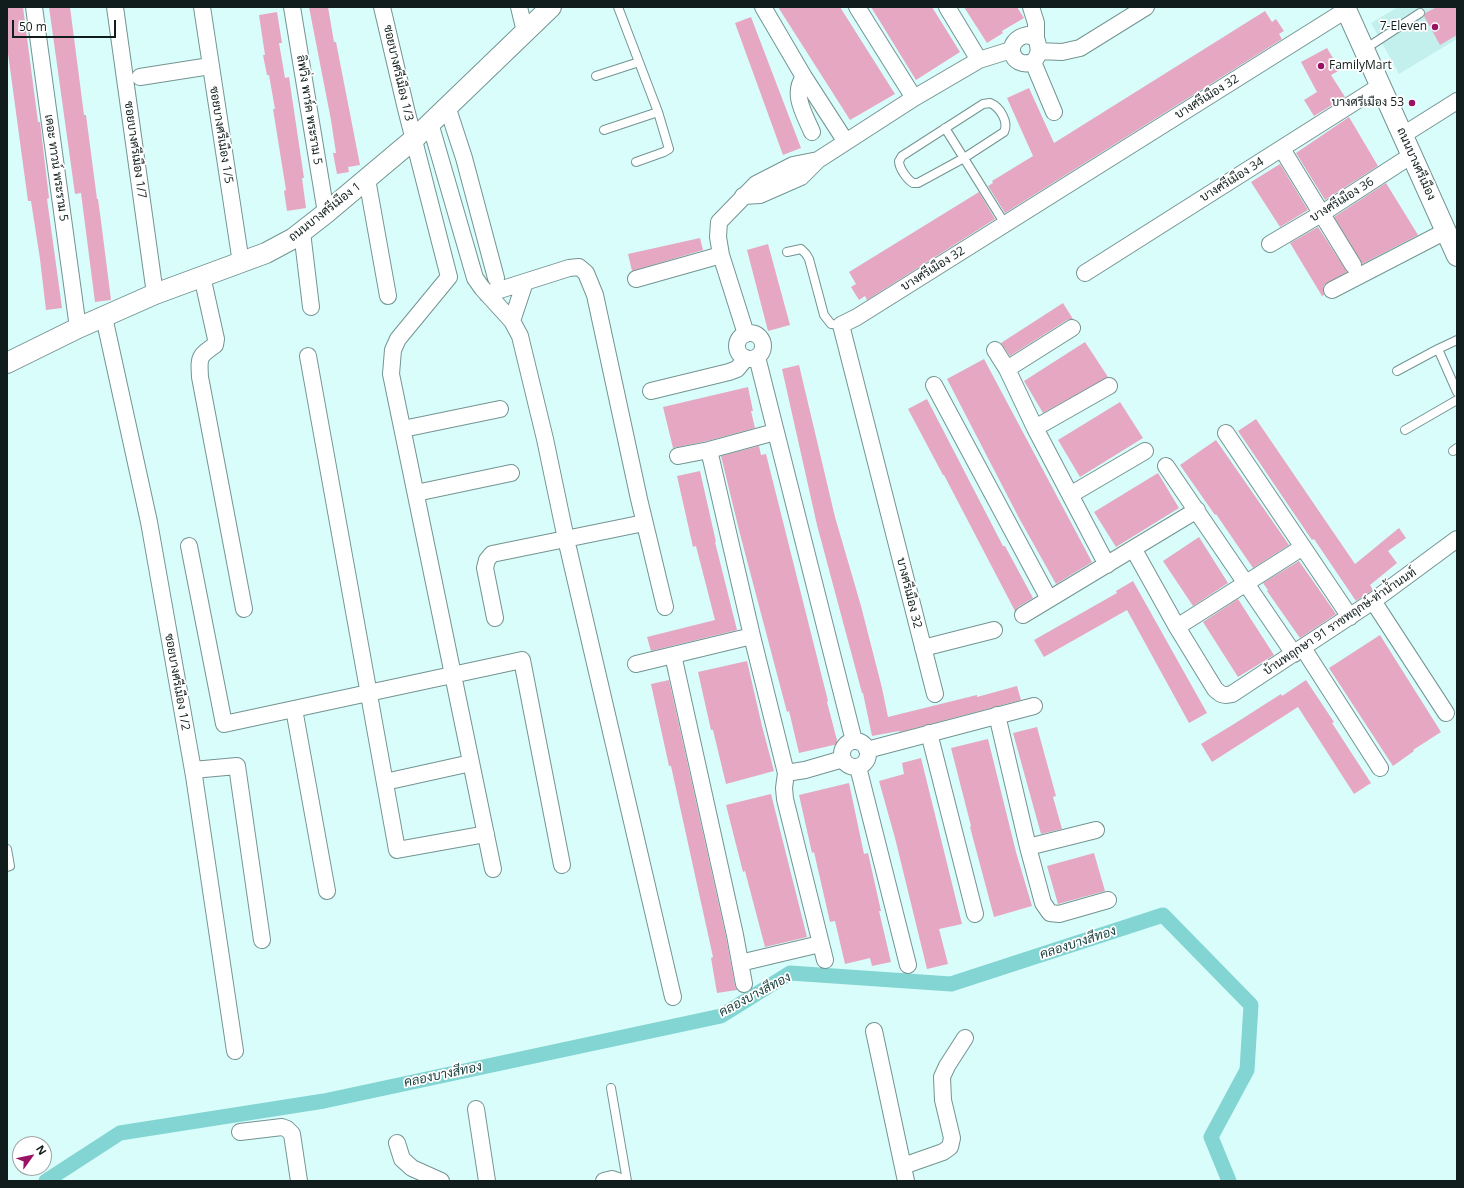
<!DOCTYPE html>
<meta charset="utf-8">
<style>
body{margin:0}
#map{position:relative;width:1464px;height:1188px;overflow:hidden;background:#d9fdfb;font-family:"Open Sans",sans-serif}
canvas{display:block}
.frame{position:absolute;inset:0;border:8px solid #101d1c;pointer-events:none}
.north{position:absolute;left:12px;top:1136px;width:40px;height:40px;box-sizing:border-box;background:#fff;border:1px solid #9fa5a4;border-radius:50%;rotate:57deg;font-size:11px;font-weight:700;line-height:16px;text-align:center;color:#101d1c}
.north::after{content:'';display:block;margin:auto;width:14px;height:18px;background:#9a1263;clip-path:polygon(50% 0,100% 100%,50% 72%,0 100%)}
.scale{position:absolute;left:12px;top:20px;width:104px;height:18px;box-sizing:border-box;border:2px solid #101d1c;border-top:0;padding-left:5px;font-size:12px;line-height:14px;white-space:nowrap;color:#101d1c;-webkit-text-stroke:3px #fff;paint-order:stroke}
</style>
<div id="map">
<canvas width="1464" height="1188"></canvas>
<div class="frame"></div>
<div class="north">N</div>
<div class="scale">50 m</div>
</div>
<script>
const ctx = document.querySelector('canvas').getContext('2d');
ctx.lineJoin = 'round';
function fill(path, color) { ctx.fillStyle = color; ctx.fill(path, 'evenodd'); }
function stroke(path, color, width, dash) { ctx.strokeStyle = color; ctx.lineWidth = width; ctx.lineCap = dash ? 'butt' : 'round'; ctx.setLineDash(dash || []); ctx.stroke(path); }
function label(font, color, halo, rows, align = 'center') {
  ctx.font = font + ' "Open Sans",Sarabun,sans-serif'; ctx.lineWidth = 3.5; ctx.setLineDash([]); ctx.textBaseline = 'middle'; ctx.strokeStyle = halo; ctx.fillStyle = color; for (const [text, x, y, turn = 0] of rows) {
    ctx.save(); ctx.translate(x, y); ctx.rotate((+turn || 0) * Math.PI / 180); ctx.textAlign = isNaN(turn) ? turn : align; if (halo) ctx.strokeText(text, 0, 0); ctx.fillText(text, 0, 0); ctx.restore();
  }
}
const built = new Path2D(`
 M1398 7H1457V39L1399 74 1371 23Z`);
const canal = new Path2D(`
 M46 1181 120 1133 324 1101 721 1016 790 973 951 984 1163 915 1251 1005 1247 1070 1211 1137 1229 1181`);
const building = new Path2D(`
 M7 7H23L38 122H40L49 198 47 199 62 308 46 310 40 259 31 201H28L7 46Z
 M49 7H70L84 115H86L97 199H98L101 221 111 300 95 302 81 193 75 194Z
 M309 7H328L334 42H336L360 165 348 167 349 172 337 174 333 153H336L331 120Z
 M778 7H840L895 94 850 120Z
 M871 7H932L960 52 916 80Z
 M964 7H1017L1024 18 1002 31 1003 33 987 43Z
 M1437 7H1457V35L1440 45 1424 16 1425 13Z
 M1265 11 1272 22 1276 19 1284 31 1279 34 1282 39 1005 213 988 186 993 183 992 181 1033 156 1007 98 1029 88 1054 143Z
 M277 12 282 43H279L285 78 289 77 304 178H302L306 208 287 211 284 191 286 190 273 109H275L269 75H267L263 55H265L259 15Z
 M751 17 801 148 783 155 735 23Z
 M1327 48 1340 70 1331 75 1345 97 1314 116 1304 100 1317 92 1301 62Z
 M1349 117 1378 166 1325 200 1296 153Z
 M1280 164 1308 210 1280 227 1251 182Z
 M1386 183 1418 235 1362 264 1334 217Z
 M979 192 995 219 867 300 865 296 859 300 851 287 856 284 849 272Z
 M1318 227 1347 272 1324 285 1323 290 1324 295 1322 296 1290 243Z
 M700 238 703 250 632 271 628 254Z
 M768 244 790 325 768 331 747 250Z
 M1063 303 1073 319 1067 320 1010 356 1001 343Z
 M1085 342 1108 377 1043 413 1024 381Z
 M984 359 1092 562 1056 584 1019 518 947 379Z
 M799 365 835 517 861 606 882 688 888 717 977 695V697L1017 686 1021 700 900 732 899 731 872 736 863 693H862L817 525 782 369Z
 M748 387 753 411H751L755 428 707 441 673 448 663 407Z
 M927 399 1003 546H1005L1033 598 1018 607 1015 611 944 475H943L908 409Z
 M1120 402 1143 438 1080 477 1058 440Z
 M1256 419 1355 564 1399 528 1406 538 1388 551 1397 563 1370 585 1373 590 1356 601 1314 539 1312 540 1238 431Z
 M1216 440 1289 545 1253 568 1216 514 1215 515 1180 465Z
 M759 446 761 455 766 454 828 701 827 702 838 744 799 753 789 711 787 712 740 534 721 456Z
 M700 471 716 542H715L737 630 651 651 647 637 715 620 696 546 693 547 677 476Z
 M1158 473 1179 508 1116 547 1094 512Z
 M1199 537 1228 583 1193 606 1163 561Z
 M1299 561 1336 614 1300 638 1267 591 1268 590 1263 583Z
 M1133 581 1207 713 1189 723 1127 610 1044 657 1034 640 1117 593 1116 591Z
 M1238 599 1274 655 1238 677 1203 622Z
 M1380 635 1441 732 1413 750 1414 751 1393 766 1329 668Z
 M747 661 762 726 774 771 726 784 713 730H711L698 672Z
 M669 680 726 937 735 986 737 990 717 993 711 958 713 957 671 766H669L651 684Z
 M1306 680 1334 722 1332 723 1371 783 1354 794 1298 707 1212 762 1201 744 1234 724 1281 694 1282 696Z
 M1037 727 1056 796 1053 797 1062 829 1041 834 1013 733Z
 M988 739 1016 852 1032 906 994 917 970 827 971 826 951 748Z
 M921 758 962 924 939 929 948 964 927 969 895 838 879 781 904 774 902 763Z
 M849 783 864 854 868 853 881 911H879L891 962 872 966 870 958 845 964 835 921 830 922 814 852 812 853 799 795Z
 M771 794 807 937 765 947 745 871 743 872 726 805Z
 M1094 853 1105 891 1058 904 1047 866Z`);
const service = new Path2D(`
 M1365 49 1420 13
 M596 76 639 62
 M990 103C1000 107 1009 122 1004 132L964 158 918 183H913C908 180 899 169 899 161 900 160 901 157 902 156L983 104Z
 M945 128 1005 224
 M604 130 658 112 618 7
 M636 162 664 152 669 149 658 112
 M787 252 801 249 806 254 809 259 824 315 831 324 841 325
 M1457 340 1438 349 1457 392
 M1397 371 1438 349
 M1405 430 1457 400
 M1453 451 1457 448
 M7 849 10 866 7 867
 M611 1088 627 1181`);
const minor = new Path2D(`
 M34 7 78 328
 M115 7 155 294
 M202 7 241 263
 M292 7 326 213
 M382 7 406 109 449 277 398 339 393 350 391 374 493 869
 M519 7 525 32
 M763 7 804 77 846 142
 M857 7 914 98
 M947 7 979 60
 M1031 7 1036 23V38
 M1027 35 1036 38C1039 47 1041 54 1033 62 1011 70 1002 40 1027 35Z
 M1039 51 1062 52 1080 48 1146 7
 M1033 62 1054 112
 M140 77 210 66
 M804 77C791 94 805 115 812 132
 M447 106 464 158 496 278
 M430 123 475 278 482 288 512 321 520 336 545 439 566 539 673 997
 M1403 135 1457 101
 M1282 149 1353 265
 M367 179 388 296
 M743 196 760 195 801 177 818 160 914 98 979 60 1011 50
 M302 232 311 307
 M1270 244 1321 214 1412 155
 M1085 273 1380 86
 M202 276 216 339 215 345C198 357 199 357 200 377L244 609
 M636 279 721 255
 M1332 290 1446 231
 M487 294 569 268 579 267 586 273 595 295 639 499 665 607
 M104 317 149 522 194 776 235 1051
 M512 321 525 282
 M737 346a13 13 0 1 1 26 0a13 13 0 1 1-26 0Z
 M746 334 721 255 718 237 719 222 756 184 793 165 818 160
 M995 350 1007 369 1035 428 1107 565
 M308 356 397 850 486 834
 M757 357 854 741
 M1007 369 1072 328
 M934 385 1049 599
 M651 391 729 372 737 369 746 358
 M1035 428 1109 386
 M403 429 500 409
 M1226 433 1350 617
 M709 450 752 636 786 773 784 788 785 799 825 960
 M678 456 709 450 775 432
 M1166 466 1294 654
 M416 493 511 473
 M1070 495 1145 451
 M189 546 224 724 522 660 562 865
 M1134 550 1177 627 1215 689C1221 695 1224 696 1232 694L1373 601 1457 539
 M1373 601 1446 713
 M1023 615 1197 510
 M495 618 485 568 487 560 492 554 644 523
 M1177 627 1303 547
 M923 648 994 630
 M1303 648 1380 768
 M673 655 735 935 744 984
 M636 664 752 636
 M935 694 841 325 857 317 1346 10
 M294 709 327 891
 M997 715 1028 847 1043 903 1050 913 1059 914 1108 900
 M929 733 975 914
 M842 754a13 13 0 1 1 26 0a13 13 0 1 1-26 0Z
 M867 750 1034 706
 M858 767 908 965
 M193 770 237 766 262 940
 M786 773 805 770 843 759
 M385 782 471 763
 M1028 847 1096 830
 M740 963 820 944
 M874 1031 906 1181
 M476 1109 487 1181
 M240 1132 282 1127 287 1129 292 1134 299 1181
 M397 1143 402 1159 412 1168 441 1181
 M903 1166 943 1152 950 1147 952 1138 943 1100 942 1077 947 1066 965 1038
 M604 1181 612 1179 618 1181`);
const tertiary = new Path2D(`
 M1345 7 1457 256
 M7 363 78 328 155 294 266 253 294 238 326 213 414 139 551 7`);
const markers = [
 [1435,27,4,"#9a1263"],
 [1321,66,4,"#9a1263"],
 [1412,103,4,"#9a1263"]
];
const poiNames = [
 ["7-Eleven",1427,27],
 ["FamilyMart",1329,66,"left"],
 ["บางศรีเมือง 53",1404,103]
];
const streetNames = [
 ["ซอยบางศรีเมือง 1/3",398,73,77],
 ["บางศรีเมือง 32",1207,97,-32],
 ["ลิฟวิ่ง พาร์ค พระราม 5",309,110,81],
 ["ซอยบางศรีเมือง 1/5",221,135,81],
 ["ซอยบางศรีเมือง 1/7",135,150,82],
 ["ถนนบางศรีเมือง",1416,164,66],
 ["เดอะ ทาวน์ พระราม 5",56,168,82],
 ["บางศรีเมือง 34",1232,180,-32],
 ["บางศรีเมือง 36",1342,200,-32],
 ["ถนนบางศรีเมือง 1",325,212,-38],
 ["บางศรีเมือง 32",933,269,-32],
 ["บางศรีเมือง 32",909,593,76],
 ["บ้านพฤกษา 91 ราชพฤกษ์-ท่าน้ำนนท์",1340,622,-34],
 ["ซอยบางศรีเมือง 1/2",177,682,80]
];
const waterNames = [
 ["คลองบางสีทอง",1078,943,-18],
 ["คลองบางสีทอง",755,995,-28],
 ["คลองบางสีทอง",443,1075,-12]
];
fill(built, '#c3efed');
stroke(canal, '#82d5d2', 15);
fill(building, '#e6a7c3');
stroke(service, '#739492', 10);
stroke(minor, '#739492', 18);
stroke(tertiary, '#739492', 22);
stroke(service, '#fff', 8);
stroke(minor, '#fff', 16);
stroke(tertiary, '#fff', 20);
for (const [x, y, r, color] of markers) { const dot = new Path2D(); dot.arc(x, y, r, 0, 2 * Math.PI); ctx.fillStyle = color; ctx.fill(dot); stroke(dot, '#fff', 1.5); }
label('12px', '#101d1c', '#fff', poiNames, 'right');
label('12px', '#101d1c', '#fff', streetNames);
label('italic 13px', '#163e3c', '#fff', waterNames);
</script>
